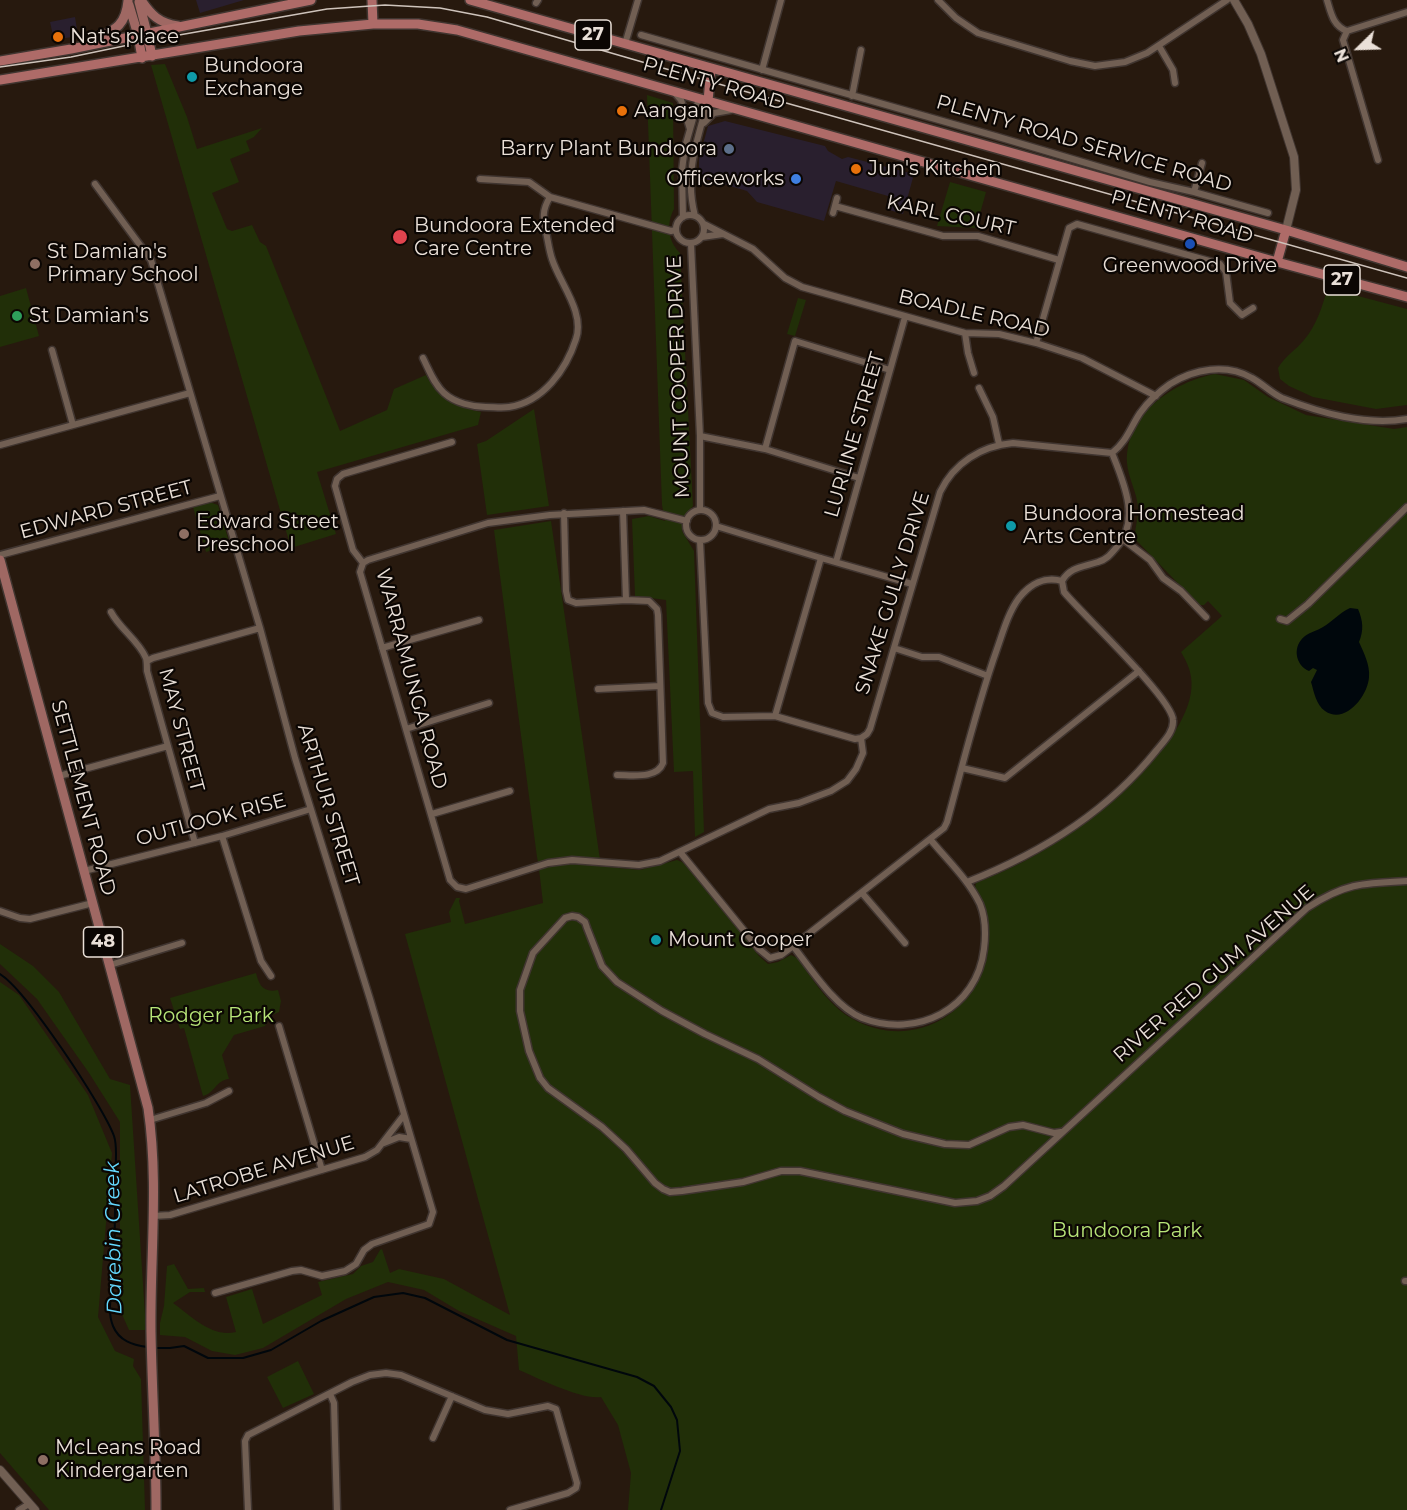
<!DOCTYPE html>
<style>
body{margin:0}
#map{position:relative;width:1407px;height:1510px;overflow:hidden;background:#27190e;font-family:Montserrat,sans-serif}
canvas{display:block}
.north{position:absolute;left:1329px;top:18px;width:60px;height:60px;-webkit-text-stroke:4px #0b0603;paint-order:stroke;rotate:247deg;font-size:16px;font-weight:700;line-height:24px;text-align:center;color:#eae0d8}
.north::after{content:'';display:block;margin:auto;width:21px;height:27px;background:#eae0d8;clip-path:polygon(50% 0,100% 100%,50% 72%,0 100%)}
</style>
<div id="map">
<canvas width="1407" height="1510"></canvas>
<div class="north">N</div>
</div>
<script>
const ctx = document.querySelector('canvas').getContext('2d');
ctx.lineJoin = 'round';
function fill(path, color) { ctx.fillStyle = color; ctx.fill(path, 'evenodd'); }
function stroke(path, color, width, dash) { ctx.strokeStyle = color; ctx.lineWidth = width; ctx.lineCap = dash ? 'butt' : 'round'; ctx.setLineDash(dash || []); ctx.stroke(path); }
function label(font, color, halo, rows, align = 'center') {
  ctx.font = font + ' Montserrat,sans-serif'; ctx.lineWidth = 4.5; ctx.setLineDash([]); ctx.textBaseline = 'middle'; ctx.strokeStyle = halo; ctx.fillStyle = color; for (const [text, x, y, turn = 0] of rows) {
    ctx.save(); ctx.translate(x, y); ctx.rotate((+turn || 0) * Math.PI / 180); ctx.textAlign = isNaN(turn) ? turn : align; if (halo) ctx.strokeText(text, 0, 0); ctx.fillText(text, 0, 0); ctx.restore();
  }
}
const commercial = new Path2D(`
 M196 0H244L200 13Z
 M75 17 78 36 54 40 50 22Z
 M725 121 825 146 828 151 842 159 848 157 914 174 903 214 886 209 888 196 836 181 824 221 757 202 747 191 699 177V159L708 126Z`);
const green = new Path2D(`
 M165 64 187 117 197 149 262 128 254 137 246 141 250 151 230 159 239 182 212 193 227 229 232 231 252 225 260 242 266 246 340 431 387 410 394 389 426 375C439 399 456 407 481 412L478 425 317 472 336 534 291 548 151 65Z
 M647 95 673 103 674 209C666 224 668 241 680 253L693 506 687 513 682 531 694 551 704 832 695 837 693 771 674 772 666 600 635 596 632 519 649 516 665 521 662 505Z
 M950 182 986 192 976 228 937 226Z
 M26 288 39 336 0 347V296Z
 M1328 288 1407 309V405L1376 409 1313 397 1289 386 1280 379 1278 368C1285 356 1296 350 1304 340 1317 325 1322 306 1328 288Z
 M798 298 806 300 795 336 787 334Z
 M1215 374 1244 380 1268 397 1306 415 1394 429 1407 427V1510H628L631 1473 618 1425 601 1397C581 1400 538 1378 519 1370L516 1336 459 1311 424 1290 388 1282 346 1299 263 1348 235 1355 212 1351 185 1337 160 1335V1323L164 1306 167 1266 174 1264 188 1289 204 1288 205 1292H190L173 1303C191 1316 212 1338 236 1332L226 1297 252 1289 263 1324 322 1295 318 1282 353 1274 361 1266 373 1262 380 1250 382 1249 390 1273 399 1269 444 1279 510 1315 405 934 451 922 449 912 456 898H460L459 901 465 924 543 903 539 869 562 864H577L640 870 677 860 682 862 691 870 759 956 768 964 778 962 791 955 797 958C813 979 828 1005 851 1018 936 1067 1024 970 975 888L976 883C1003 872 1029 860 1054 844 1098 816 1200 735 1191 677 1190 668 1185 659 1181 652L1222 616 1208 601 1204 605H1199L1136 540C1133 530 1139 519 1138 508 1137 492 1128 478 1127 463 1125 414 1173 382 1215 374Z
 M534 409 549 506 487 515 477 444 486 441Z
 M209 502 218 505 230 545 206 552 193 507Z
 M551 521 599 853 600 859 575 856 538 862 537 857 494 530Z
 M0 944 33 966 59 992 110 1079 130 1085 146 1330H129L120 1310V1122L89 1073 37 999 0 964Z
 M256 973C259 985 263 993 278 990L281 1001 279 1012 270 1016 265 1026 234 1035 222 1055 229 1079C216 1080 215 1093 203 1096L184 1028 180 1029 170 998Z
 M0 982 19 995 88 1095 112 1153 98 1317 115 1351 134 1359 133 1366 141 1379 145 1510H49L0 1453Z
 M298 1361 314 1394 283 1408 267 1377Z`);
const water = new Path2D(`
 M1350 608 1358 609C1363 621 1364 630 1359 642 1364 653 1370 665 1369 677 1368 696 1345 725 1325 711 1316 705 1314 692 1311 682L1317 670 1313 668 1309 671C1295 665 1292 646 1305 636 1310 632 1317 631 1323 627 1333 621 1339 613 1350 608Z`);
const stream = new Path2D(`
 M0 974C26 990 103 1106 114 1136 116 1142 116 1148 116 1154 115 1193 115 1232 114 1271 113 1289 106 1309 113 1326 119 1341 133 1345 147 1347
 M153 1348H170L184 1346 208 1358H243L271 1350 321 1321 374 1297 403 1293 425 1298 507 1340 637 1377 654 1386 671 1407 677 1420 680 1451 661 1510`);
const minor = new Path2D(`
 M938 0 956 18 978 33 1070 61 1095 66 1125 62 1147 53 1227 0
 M1327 0C1331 13 1333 26 1347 31
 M536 3 538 0
 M641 35 995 136 1150 182 1194 192 1268 213
 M625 44 638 0
 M1159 46 1173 70 1175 83
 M762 70 781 0
 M674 92 681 100 690 129
 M852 96 861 50
 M704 123 714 113 731 110
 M1378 160 1343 40 1347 31 1407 12
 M480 179 529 182 550 197 671 231 676 230
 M95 184 151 260 260 628 295 758 370 999 433 1212 429 1224 372 1244 364 1250 356 1264 345 1271 322 1276 301 1270 292 1271 215 1293
 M1194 192 1202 163
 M835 206 943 236H978L1059 260
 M833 213 837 198
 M676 229a14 14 0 1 1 28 0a14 14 0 1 1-28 0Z
 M695 216C684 174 697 141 708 101
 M683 217 682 170 685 147 699 98
 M704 224 753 249 785 278 802 287 965 333 999 334 1036 343 1082 358 1156 396
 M702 237 723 234
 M691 244 700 436V510
 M965 333 968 353 974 373
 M1036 343 1069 228 1077 224 1220 264 1226 272 1230 303 1242 315 1253 308
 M52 350 73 425
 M423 358C429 370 434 384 444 393 455 403 473 407 486 407 494 407 502 408 509 407 543 402 566 370 576 339 585 312 560 284 552 259 549 250 548 241 546 232 543 218 542 210 550 197
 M979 388 993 417 999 444
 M700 436 765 449 859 478
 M452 442 343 474 337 479 335 486 353 550 363 563 360 572 450 880 457 887 466 889 548 863 572 860 639 865 660 861 769 809 799 803 831 791 847 781 856 769 863 753 861 738
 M0 445 190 393
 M765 449 795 341 890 370
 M686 525a15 15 0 1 1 30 0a15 15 0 1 1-30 0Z
 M564 513 566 591 568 600 576 603 626 600
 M716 526 821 558 912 584
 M1124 540 1150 560 1163 578 1181 591 1206 617
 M700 541 708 703 712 713 723 717 775 716 855 739 861 738
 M0 555 220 496
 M836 562 905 317
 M363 563 368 560 488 523 550 515 644 510 687 521
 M1062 581C1070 567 1083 567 1098 562 1106 560 1110 555 1116 548 1141 521 1124 483 1112 453
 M111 612C120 629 138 640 146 658 147 662 147 666 147 671L195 843
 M1280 619 1287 621 1308 604 1407 507
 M382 648 479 620
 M894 648 922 657H939L988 676
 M147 661 153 658 260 628
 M598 689 660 686
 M775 716 821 558
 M406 729 489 703
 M861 738 867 734 870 729 940 492C954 463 981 446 1013 443L1112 453C1127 441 1130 428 1140 413 1147 403 1160 391 1170 384 1194 369 1226 363 1252 378 1263 384 1271 393 1282 398 1321 413 1365 426 1407 419
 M962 768 1005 778 1139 671
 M617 775C633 775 657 779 663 763L658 615 657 609 649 601 626 600 623 511
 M59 776 168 746
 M432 814 510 791
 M222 836 261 961 271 976
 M680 852 759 949 770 958 781 955 793 946 944 828 947 822C963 764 977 705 997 649 1003 632 1008 613 1019 598 1030 584 1045 576 1062 581
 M84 871 222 836 311 809
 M967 882C1039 854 1107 812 1156 751 1163 742 1174 732 1173 720 1172 698 1082 614 1064 592L1062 581
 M862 893 905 943
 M0 911 20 918 30 919 93 903
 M793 946C811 969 835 1007 862 1018 917 1039 977 1009 984 949 986 933 986 919 980 904 968 879 947 860 930 839
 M110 965 182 943
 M279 1026 322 1170
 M150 1120 206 1103 229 1091
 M1061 1132 1054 1133 1023 1125 1009 1127 969 1145 945 1144 903 1134 845 1111 819 1097 758 1059 705 1034 662 1011 617 982 602 966 587 928 585 922 578 917 572 916 565 918 533 953 520 990V1011L529 1051 540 1078 548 1088 602 1127 626 1149 655 1183 663 1189 670 1192 682 1191 743 1182 781 1171H800L955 1203 977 1201 990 1196 1004 1186 1307 908C1345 883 1363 883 1407 881
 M384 1143 399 1137 411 1139
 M153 1216 170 1215 365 1157 377 1150 404 1115
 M1405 1281H1407
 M330 1394 334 1403 337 1510
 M433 1438 452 1396
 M19 1510 29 1504
 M248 1510 245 1441 248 1435 352 1382 370 1375 386 1373 401 1375 485 1410 508 1414 548 1406 556 1409 577 1483 576 1488 568 1493 510 1510`);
const tertiary = new Path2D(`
 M1234 0 1248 24 1261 54 1294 157 1296 190 1286 230
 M0 1470 35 1510`);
const primary = new Path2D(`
 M141 0C151 15 159 23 178 26
 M139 2 147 33
 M129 5 138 35
 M85 45C108 31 125 32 128 1
 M0 560 148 1108C159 1182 150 1257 151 1332 152 1391 156 1450 156 1510`);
const trunk = new Path2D(`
 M372 0 373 24
 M470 0 1286 230 1407 267
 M147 33 152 56
 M138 35 142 58
 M0 61 71 49 311 0
 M0 80 299 31 373 24H418L457 30 1277 262 1407 297
 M708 101 711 68
 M1277 262 1286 230`);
const tram = new Path2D(`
 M0 67 71 57 162 38 327 9 385 5 440 8 487 17 694 77 1407 278`);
const markers = [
 [58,37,6,"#e8710a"],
 [192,77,6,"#0f9aa8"],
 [622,111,6,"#e8710a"],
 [729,149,6,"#5c6f8a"],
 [856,169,6,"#e8710a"],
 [796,179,6,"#3f7fe0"],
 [400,237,8,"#e0444e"],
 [1190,244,6,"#1a4fb4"],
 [35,264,6,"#8d6e63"],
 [17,316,6,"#2e9e5b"],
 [1011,526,6,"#0f9aa8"],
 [184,534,6,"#8d6e63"],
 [656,940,6,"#0f9aa8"],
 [43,1460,6,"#8d6e63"]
];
const shields = [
 [593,35,36],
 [1342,280,36],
 [103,942,39]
];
const shieldNames = [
 ["27",593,35],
 ["27",1342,280],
 ["48",103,942]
];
const poiNames = [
 ["Nat's place",70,37],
 ["Bundoora",204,66],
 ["Exchange",204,89],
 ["Aangan",634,111],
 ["Barry Plant Bundoora",717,149,"right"],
 ["Jun's Kitchen",868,169],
 ["Officeworks",784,179,"right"],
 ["Bundoora Extended",414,226],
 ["Care Centre",414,249],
 ["St Damian's",47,252],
 ["Primary School",47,275],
 ["Greenwood Drive",1190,266,"center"],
 ["St Damian's",29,316],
 ["Bundoora Homestead",1023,514],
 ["Arts Centre",1023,537],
 ["Edward Street",196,522],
 ["Preschool",196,545],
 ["Mount Cooper",668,940],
 ["McLeans Road",55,1448],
 ["Kindergarten",55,1471]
];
const streetNames = [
 ["PLENTY ROAD",714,84,16],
 ["PLENTY ROAD SERVICE ROAD",1084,144,16],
 ["KARL COURT",951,216,12],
 ["PLENTY ROAD",1182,217,16],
 ["BOADLE ROAD",974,314,13],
 ["MOUNT COOPER DRIVE",679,377,-92],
 ["LURLINE STREET",855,435,-74],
 ["EDWARD STREET",106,510,-15],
 ["SNAKE GULLY DRIVE",893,593,-73],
 ["WARRAMUNGA ROAD",411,679,75],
 ["MAY STREET",181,730,75],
 ["SETTLEMENT ROAD",83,798,75],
 ["ARTHUR STREET",328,805,73],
 ["OUTLOOK RISE",211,820,-15],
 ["RIVER RED GUM AVENUE",1214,974,-41],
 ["LATROBE AVENUE",264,1170,-17]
];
const parkNames = [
 ["Rodger Park",211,1016],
 ["Bundoora Park",1127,1231]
];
const waterNames = [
 ["Darebin Creek",114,1238,-91]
];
fill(commercial, '#291f2e');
fill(green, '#212f08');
fill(water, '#00070c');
stroke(stream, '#00070c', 2);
stroke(minor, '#403530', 9);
stroke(tertiary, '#403530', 10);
stroke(primary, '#403530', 12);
stroke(trunk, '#403530', 12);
stroke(minor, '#715f53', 6);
stroke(tertiary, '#715f53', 8);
stroke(primary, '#9f6863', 9);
stroke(trunk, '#ae6b68', 9);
stroke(tram, '#cec3bb', 1.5);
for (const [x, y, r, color] of markers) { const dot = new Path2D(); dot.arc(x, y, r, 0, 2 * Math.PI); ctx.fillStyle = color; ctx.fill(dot); stroke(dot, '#0b0603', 2); }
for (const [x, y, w] of shields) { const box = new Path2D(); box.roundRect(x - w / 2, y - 15, w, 30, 4.5); ctx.fillStyle = '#0b0603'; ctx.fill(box); stroke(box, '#eae0d8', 1.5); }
label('bold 18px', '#eae0d8', null, shieldNames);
label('20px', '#eae0d8', '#0b0603', poiNames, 'left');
label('20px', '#eae0d8', '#0b0603', streetNames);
label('20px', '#b7e578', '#0b0603', parkNames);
label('italic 21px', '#64d9ff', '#0b0603', waterNames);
</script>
